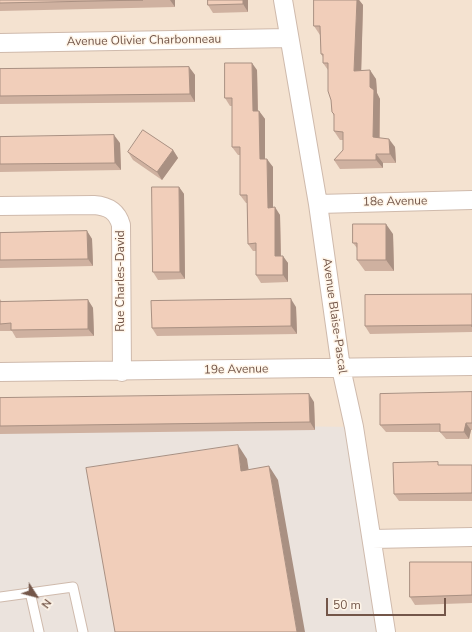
<!DOCTYPE html>
<style>
body{margin:0}
#map{position:relative;width:472px;height:632px;overflow:hidden;background:#fcf1e2;font-family:"Nunito Sans",sans-serif}
canvas{display:block}
.north{position:absolute;left:16px;top:576px;width:40px;height:40px;-webkit-text-stroke:3px #fff5e8;paint-order:stroke;rotate:126deg;font-size:11px;font-weight:700;line-height:16px;text-align:center;color:#735649}
.north::after{content:'';display:block;margin:auto;width:14px;height:18px;background:#735649;clip-path:polygon(50% 0,100% 100%,50% 72%,0 100%)}
.scale{position:absolute;left:326px;top:598px;width:120px;height:18px;box-sizing:border-box;border:2px solid #735649;border-top:0;padding-left:5px;font-size:12px;line-height:14px;white-space:nowrap;color:#735649;-webkit-text-stroke:3px #fff5e8;paint-order:stroke}
</style>
<div id="map">
<canvas width="472" height="632"></canvas>
<div class="north">N</div>
<div class="scale">50 m</div>
</div>
<script>
const ctx = document.querySelector('canvas').getContext('2d');
ctx.lineJoin = 'round';
function fill(path, color) { ctx.fillStyle = color; ctx.fill(path, 'evenodd'); }
function stroke(path, color, width, dash) { ctx.strokeStyle = color; ctx.lineWidth = width; ctx.lineCap = dash ? 'butt' : 'round'; ctx.setLineDash(dash || []); ctx.stroke(path); }
function label(font, color, halo, rows, align = 'center') {
  ctx.font = font + ' "Nunito Sans",sans-serif'; ctx.lineWidth = 3; ctx.setLineDash([]); ctx.textBaseline = 'middle'; ctx.strokeStyle = halo; ctx.fillStyle = color; for (const [text, x, y, turn = 0] of rows) {
    ctx.save(); ctx.translate(x, y); ctx.rotate((+turn || 0) * Math.PI / 180); ctx.textAlign = isNaN(turn) ? turn : align; if (halo) ctx.strokeText(text, 0, 0); ctx.fillText(text, 0, 0); ctx.restore();
  }
}
const residential = new Path2D(`
 M0 0H472V632H386L0 422Z`);
const industrial = new Path2D(`
 M0 422 354 427 386 632H0Z`);
const lane = new Path2D(`
 M30 592 39 632
 M0 597 73 587 83 632`);
const street = new Path2D(`
 M283 0 318 204 341 368 354 427 386 632
 M0 43 289 38
 M318 204 472 200
 M0 206 94 205C108 206 117 211 121 225L122 372
 M0 372 472 366
 M372 539 472 537`);
const wall = new Path2D(`
 M0 0H175V7L0 11Z
 M208 0H248V12L213 13 208 5Z
 M314 0H359L363 5 361 70 376 79 377 93 380 99V138L395 147 396 163H383V168L340 169 334 160 343 150V140H340L334 131V116L332 112 331 100 328 70 323 63V57L321 54 320 35 314 26Z
 M189 67 195 75V102L0 104V69Z
 M257 70 258 111H259L265 119V159L273 167V208L280 215 281 256 288 263V282L261 283 256 275V251H253L248 244 247 203H246L240 195V155H238L232 147V106H230L225 98Z
 M0 137 120 143 121 170 0 172Z
 M173 150 178 158 162 180 133 160 128 152Z
 M179 187 184 194 185 279 158 280 153 272Z
 M87 231 92 239 93 266 0 268V233Z
 M393 234 394 271H365L357 260V248L353 243Z
 M472 294V332L370 334 365 326Z
 M0 299 2 302 88 300 93 308 94 336 16 338 12 331H0Z
 M296 307 297 334 157 336 152 328Z
 M472 392V430H471L469 439H446L440 432H386L380 425Z
 M0 398 314 402 315 430 0 434Z
 M440 465H472V501H399L394 494Z
 M472 562V603L415 605 410 597Z`);
const shadedWall = new Path2D(`
 M170 0H175V7Z
 M243 0H248V12L243 4Z
 M357 0H359L363 5 361 79 354 71Z
 M252 63 257 70 258 119 253 111Z
 M189 67 195 75V102L190 94Z
 M370 70 376 79 377 93 380 99 379 146 373 137 370 87Z
 M259 111 265 119V167L260 159Z
 M114 135 120 143 121 170 115 163Z
 M389 139 395 147 396 163 390 154Z
 M173 150 178 158 162 180 157 172Z
 M376 154 383 163V168L376 160Z
 M267 159 273 167V215L268 208Z
 M179 187 184 194 185 279 180 272Z
 M275 207 280 215 281 264 275 256Z
 M386 224 393 234 394 271 386 260Z
 M87 231 92 239 93 266 88 259Z
 M283 256 288 263V282L283 275Z
 M291 299 296 307 297 334 291 326Z
 M88 300 93 308 94 336 88 329Z
 M309 394 314 402 315 430 310 422Z
 M466 423 471 430 469 439 464 432Z
 M238 445 247 459 251 485 241 471Z
 M269 466 278 480 305 632H297Z`);
const building = new Path2D(`
 M0 0H143L0 3Z
 M208 0H243V4L208 5Z
 M314 0H357L354 71 370 70V87L374 90 373 137 389 139 390 154H376V160H334L343 150V132L334 131V114L332 112 331 100 328 91V63H323V54H321L320 26H314Z
 M225 63H252L253 111H259L260 159H267L268 208 275 207V256H283V275H256V243L248 244 247 195H240V147H232V98H225Z
 M189 67 190 94 0 96V69Z
 M143 130 173 150 157 172 128 152Z
 M114 135 115 163 0 164V137Z
 M152 187H179L180 272H153Z
 M353 224H386V260H357V243H353Z
 M87 231 88 259 0 260V233Z
 M471 294H472V327V325L365 326V295Z
 M291 299V326L152 328 151 301Z
 M88 300V329L11 330V323L0 324V302Z
 M472 392V423H466L464 432H440V424L380 425V394Z
 M309 394 310 422 0 426V398Z
 M238 445 241 471 269 466 297 632H115L86 468Z
 M438 462V465H472V493L394 494 393 463Z
 M410 562H472V595L410 597Z`);
const streetNames = [
 ["Avenue Olivier Charbonneau",144,41,-1],
 ["18e Avenue",395,202,-1],
 ["Rue Charles-David",121,281,-90],
 ["Avenue Blaise-Pascal",334,316,82],
 ["19e Avenue",236,370,-1]
];
fill(residential, '#f4e2d0');
fill(industrial, '#ebe3dd');
stroke(lane, '#cfbaac', 11);
stroke(street, '#cfbaac', 20);
stroke(lane, '#fff', 9);
stroke(street, '#fff', 18);
fill(wall, '#cfb1a0');
fill(shadedWall, '#a99082');
fill(building, '#f1ceba');
stroke(building, '#a99082', 1);
label('12px', '#735649', '#fff5e8', streetNames);
</script>
